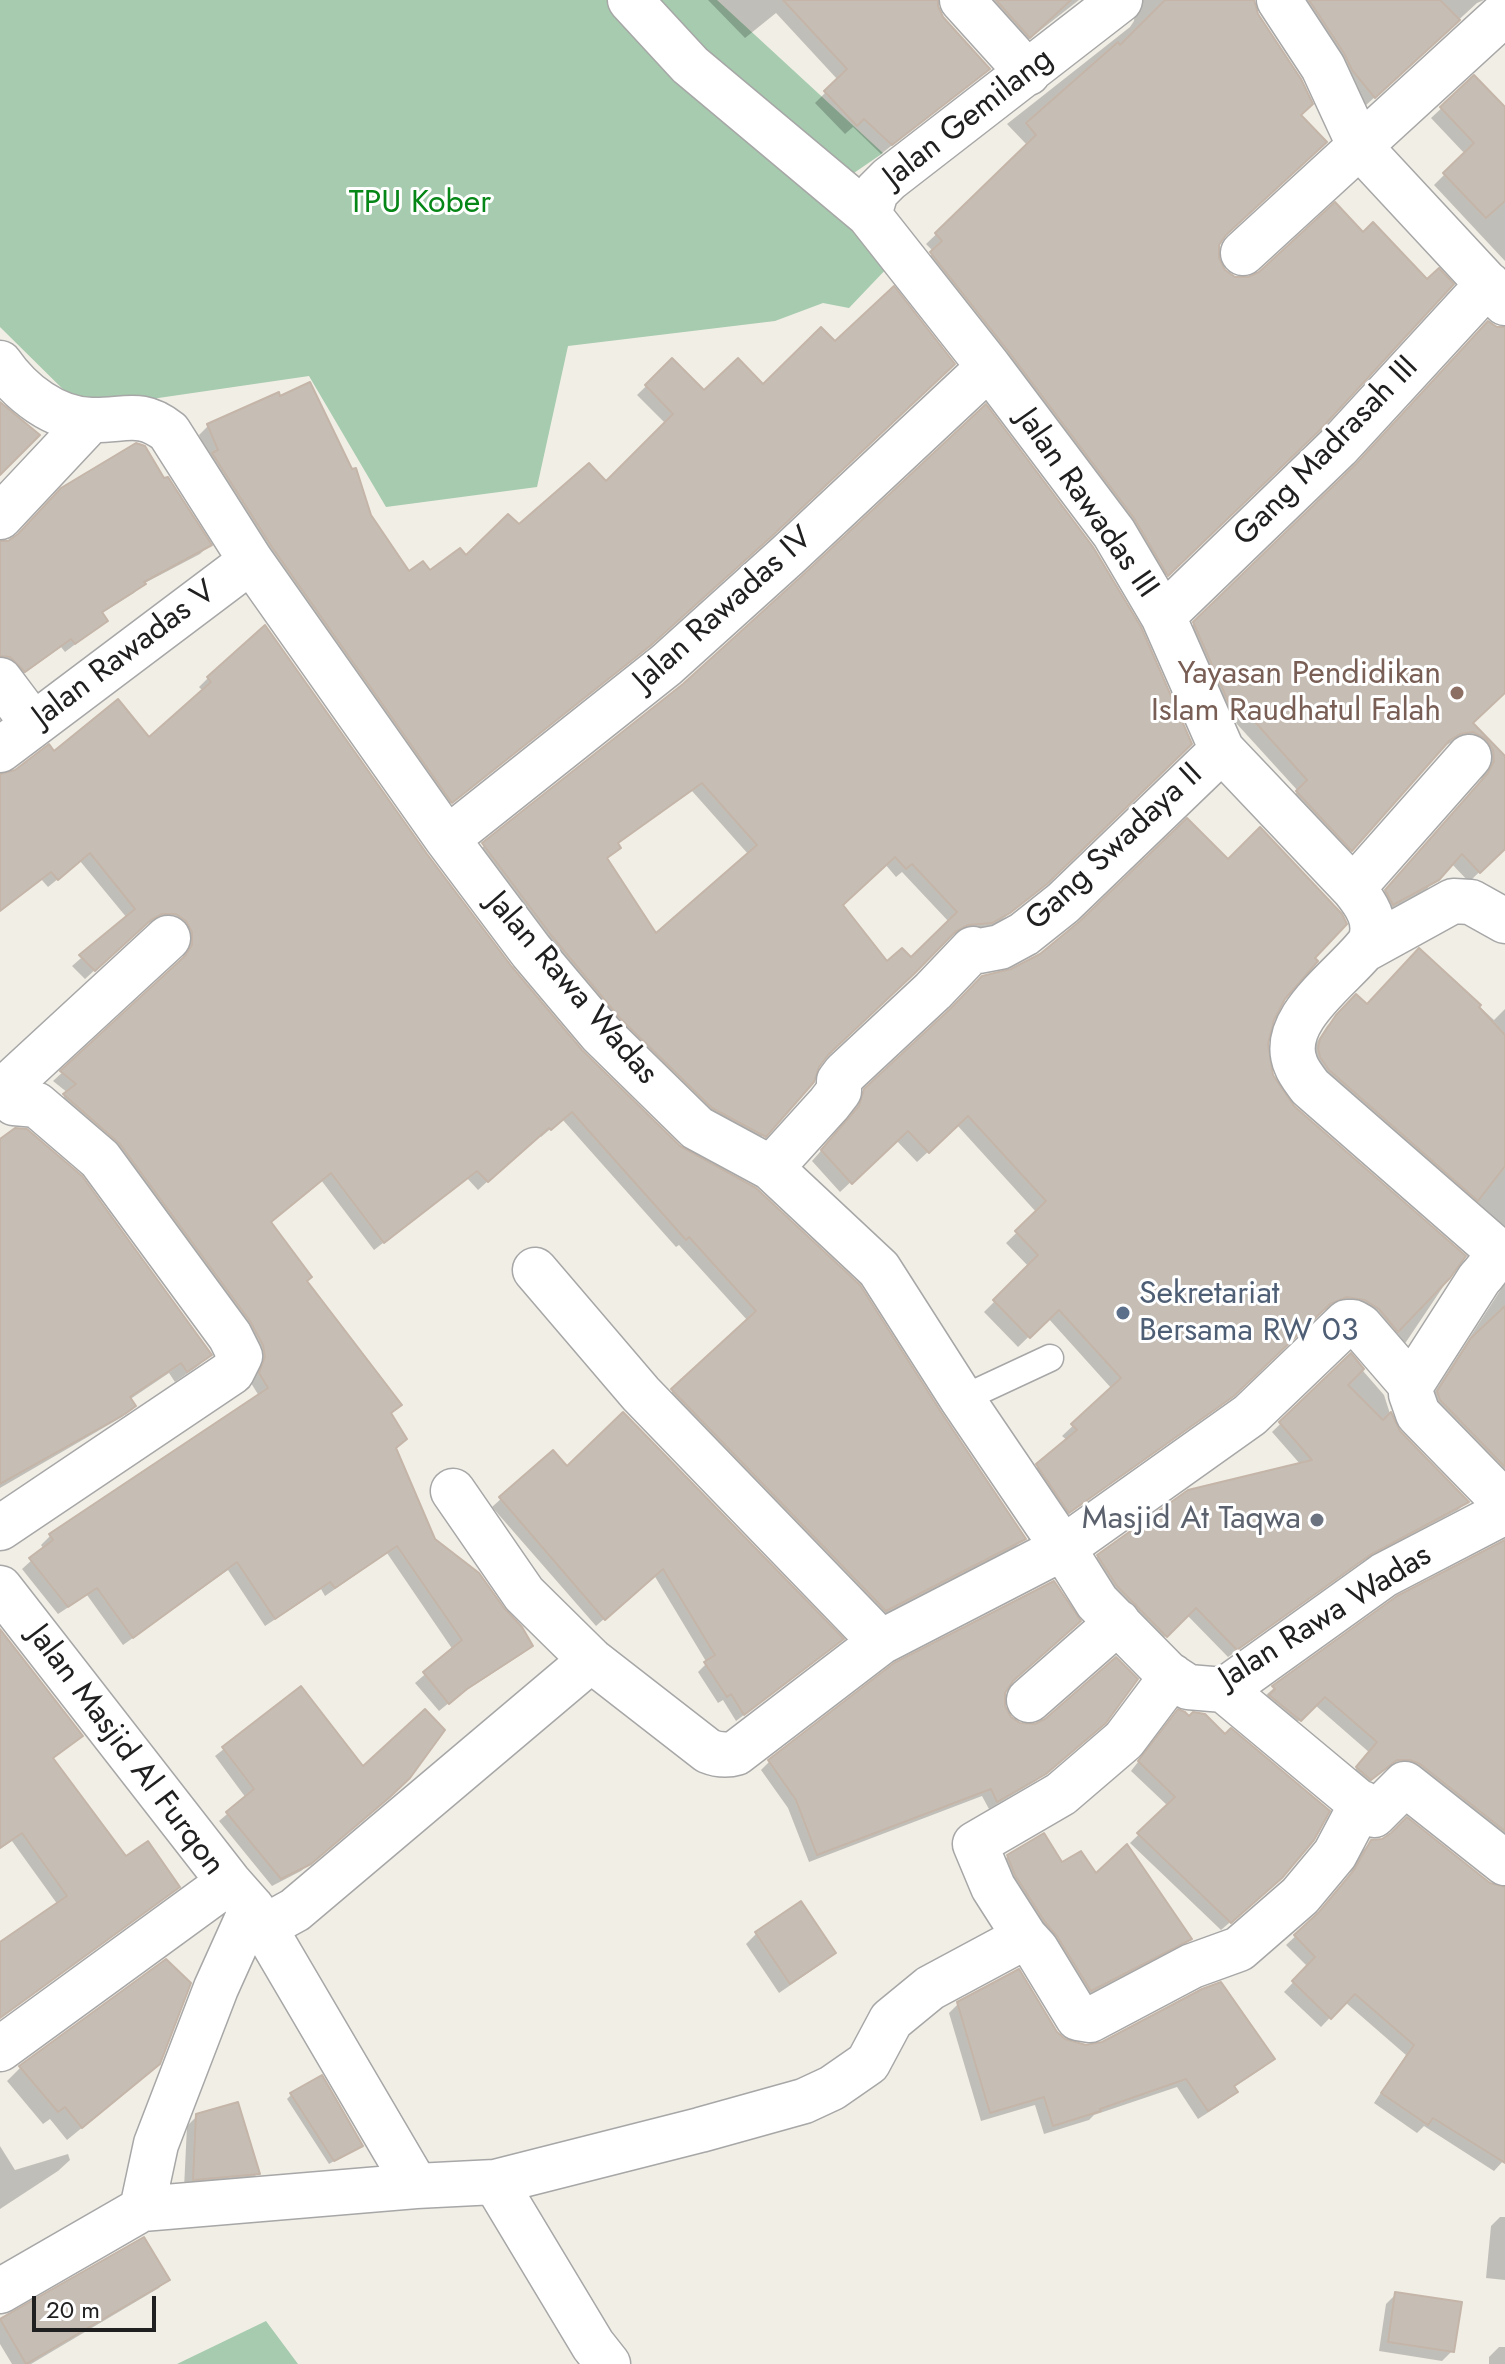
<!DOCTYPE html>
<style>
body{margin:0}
#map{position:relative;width:1505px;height:2364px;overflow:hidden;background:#f1eee6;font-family:Jost,sans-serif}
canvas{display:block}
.scale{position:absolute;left:32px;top:2296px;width:124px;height:36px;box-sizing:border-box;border:4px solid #202020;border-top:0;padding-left:10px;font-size:24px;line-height:28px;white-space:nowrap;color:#202020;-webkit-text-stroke:6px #fff;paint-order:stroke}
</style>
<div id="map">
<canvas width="1505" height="2364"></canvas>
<div class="scale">20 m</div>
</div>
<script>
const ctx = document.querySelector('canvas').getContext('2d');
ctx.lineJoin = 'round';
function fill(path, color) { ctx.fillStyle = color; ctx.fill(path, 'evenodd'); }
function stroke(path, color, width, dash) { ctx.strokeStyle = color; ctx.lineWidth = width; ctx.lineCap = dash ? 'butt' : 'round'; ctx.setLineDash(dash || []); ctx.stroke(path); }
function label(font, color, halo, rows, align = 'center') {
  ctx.font = font + ' Jost,sans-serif'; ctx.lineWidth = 6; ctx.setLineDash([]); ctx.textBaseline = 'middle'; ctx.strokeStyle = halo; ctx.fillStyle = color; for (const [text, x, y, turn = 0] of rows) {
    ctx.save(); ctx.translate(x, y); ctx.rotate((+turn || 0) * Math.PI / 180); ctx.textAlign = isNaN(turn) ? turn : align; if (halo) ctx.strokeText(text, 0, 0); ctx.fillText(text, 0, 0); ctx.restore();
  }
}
const cemetery = new Path2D(`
 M0 0H717L883 153 851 175 890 265 849 308 823 303 775 321 568 346 537 487 386 507 309 376 83 409 0 327Z
 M266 2321 298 2364H177Z`);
const shadow = new Path2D(`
 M708 0H936V6L942 18 988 69 881 154 853 127 845 134 815 103 838 80 776 13 745 38Z
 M977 0H1079L1019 47Z
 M1132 0H1252L1299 115 1218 244 1216 258 1319 428 1157 584 922 264 934 252 926 244 1028 146 1007 124 1130 27 1134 21 1135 9Z
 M1292 0H1484L1477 3 1364 107Z
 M1474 78 1505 110V261L1434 185 1465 154 1431 118Z
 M1498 329H1505V690L1470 723 1505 759V847L1469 882 1451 863 1426 890 1383 914 1376 901 1478 785 1484 773 1462 742 1450 743 1441 748 1341 860 1287 803 1298 791 1226 712 1184 634Z
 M672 361 703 393 638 655 442 810 209 458 199 435 208 426 369 515 409 573H430L466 558 519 527 606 484 666 424 637 395Z
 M0 543 209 545 200 554 141 585 134 593 101 614 106 621 65 652 61 647 15 680 0 665Z
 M208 678 425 855 510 968 580 1051 1024 1538 1015 1547 876 1619 664 1399 748 1321 679 1245 676 1247 562 1119 541 1137 539 1135 478 1190 467 1178 374 1250 321 1180 269 1223 389 1414 394 1449 434 1540 531 1645 522 1654 456 1697 439 1711 415 1683 453 1650 387 1553 325 1596 321 1589 265 1626 228 1570 123 1645 87 1595 58 1614 22 1569 44 1549 41 1545 50 1536 259 1396 251 1383 257 1367 55 1104 68 1093 53 1081 178 966 183 957 184 943 167 923 151 922 140 928 85 979 72 966 127 918 80 861 48 887 41 879 0 911V776L4 777 54 754 149 740 203 691 199 687Z
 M684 685 1035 893 999 922 981 931 957 933 944 940 825 1056 755 1144 703 1116 611 1026 474 854ZM692 791 749 855 655 936 606 860 619 847 616 844ZM885 864 896 877 902 872 949 922 911 960 887 964 840 906Z
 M1419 951 1494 1020 1505 1009V1245L1320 1079 1311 1051 1327 1026 1356 997 1367 1006Z
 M1312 958 1283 998 1270 1025 1266 1052 1273 1080 1292 1107 1463 1257 1406 1342 1397 1352 1335 1306 1318 1313 1221 1406 1058 1521 1027 1476 1068 1441 1062 1436 1112 1389 1048 1318 1018 1347 984 1312 1029 1267 1006 1243 1037 1213 957 1125 917 1162 896 1140 840 1192 812 1161 849 1119 854 1102 865 1091Z
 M0 1142 209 1355 198 1366 175 1382 169 1373 129 1400 134 1406 122 1417 0 1488Z
 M1505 1283V1485L1428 1402Z
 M1350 1356 1384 1395 1393 1423 1467 1502 1458 1510 1359 1563 1228 1657 1187 1615 1157 1644 1089 1565 1098 1556 1301 1465 1272 1432Z
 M553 1452 567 1469 833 1647 736 1721 723 1700 718 1703 698 1672 707 1663 654 1575 596 1626 492 1507Z
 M1505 1542V1847L1399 1768 1386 1769 1361 1788 1348 1777 1370 1753 1315 1705 1290 1729 1265 1696 1274 1688 1398 1598Z
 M0 1632 81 1736 52 1759 125 1859 177 1887 168 1896 0 2018V1944L58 1905 12 1841 0 1849Z
 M1009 1683 1003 1692 1002 1704 1008 1717 1021 1726 1095 1731 1036 1781 989 1809 982 1796 809 1862 788 1808 761 1770 769 1762Z
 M301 1688 379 1805 301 1871 272 1886 219 1821 246 1798 215 1756Z
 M1170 1721 1225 1736 1271 1887 1221 1930 1130 1843 1168 1806 1131 1771Z
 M1372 1841 1505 1889V2159L1494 2171 1424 2126 1417 2133 1374 2103 1406 2055 1345 2002 1321 2027 1284 1992 1308 1967 1286 1945 1314 1919 1346 1881 1362 1851Z
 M1008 1856 1062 1864 1096 1876 1190 1939 1181 1948 1081 1999 999 1865Z
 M800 1904 833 1953 824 1962 779 1993 746 1944 756 1934Z
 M958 2004 1055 2033 1064 2041 1086 2047 1272 2059 1263 2068 1233 2088 1235 2092 1226 2101 1198 2119 1177 2087 1094 2115 1089 2120 1044 2134 1035 2105 981 2121 949 2013Z
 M21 2067 144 2077 67 2140 50 2119 43 2124 7 2081Z
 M291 2095 361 2145 329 2164 287 2099Z
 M197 2116 258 2173 248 2183 184 2188 187 2126Z
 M0 2146 15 2170 68 2154 70 2160 58 2171 0 2209Z
 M1500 2217H1505V2280L1486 2278 1491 2226Z
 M143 2239 167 2279 159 2288 31 2364H12L0 2344V2321Z
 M1396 2294 1452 2351 1442 2361 1379 2351 1386 2304Z
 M1499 2347H1505V2364H1489V2357Z`);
const building = new Path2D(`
 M783 0H938V6L943 17 990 69 892 145 864 119 857 126 824 91 847 69Z
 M996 0H1071L1030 38Z
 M1165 0H1254L1258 14 1301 79 1313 104 1301 115 1327 142 1226 235 1219 245V258L1225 270 1235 277H1248L1259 272 1335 202 1363 232 1373 222 1427 279 1439 268 1454 284 1320 430 1168 576 1134 518 1009 352 930 252 942 241 935 233 1036 135 1026 123 1118 42 1120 45Z
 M1309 0H1440L1460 20 1375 98 1352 70 1344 53Z
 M1474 75 1505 107V201L1486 218 1443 173 1474 143 1440 107Z
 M894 286 955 364 771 537 650 646 452 803 272 547 212 453 218 450 207 424 279 392 280 396 310 382 352 469 356 468 371 515 409 571 423 561 430 570 460 548 466 555 508 514 519 524 589 463 606 481 673 414 645 385 672 358 704 390 738 358 763 384 821 327 835 341Z
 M1488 321 1497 327H1505V693L1473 723 1505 756V849L1480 873 1462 854 1439 880 1393 905 1385 890 1488 773 1494 761 1493 750 1486 739 1473 732 1460 734 1450 740 1352 851 1296 791 1307 780 1238 703 1232 710 1193 622 1356 464Z
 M0 402 40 435 0 475Z
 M986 404 1093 547 1141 627 1192 744 1047 884 1010 913 992 923 968 925 955 932 915 973 828 1055 819 1067 814 1082 766 1137 712 1108 619 1017 551 935 482 843 683 684 805 573ZM702 783 757 845 656 933 607 858 621 848 618 843ZM895 857 906 869 912 864 957 912 911 957 902 948 887 961 843 905Z
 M136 443 145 446 164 478 168 477 212 545 144 582 146 584 102 612 108 621 75 644 71 639 25 672 10 657 0 656V541H8L18 534 61 488Z
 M265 625 427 854 512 967 582 1050 680 1146 756 1188 860 1285 941 1412 1026 1539 886 1611 671 1389 756 1311 689 1237 686 1240 572 1112 551 1130 549 1128 488 1182 477 1171 384 1243 331 1173 271 1222 312 1277 307 1281 402 1405 391 1413 407 1439 396 1448 435 1539 479 1573 504 1608 522 1627 533 1646 467 1689 449 1704 423 1672 462 1640 397 1546 335 1588 330 1582 275 1619 237 1562 133 1638 97 1588 68 1607 29 1558 53 1540 49 1534 268 1388 259 1373 265 1357 263 1345 250 1321 120 1144 63 1094 76 1084 60 1071 185 956 192 945V932L186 921 176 914H162L151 920 95 971 79 955 135 909 90 853 58 880 51 872 0 911V774L15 770 49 744 54 751 118 699 149 737 211 682 207 677Z
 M1187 818 1228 859 1260 827 1342 914 1347 924 1315 958 1318 961 1285 999 1274 1020 1268 1044 1273 1075 1294 1106 1466 1256 1450 1278 1398 1332 1379 1309 1365 1300 1347 1297 1330 1304 1234 1396 1069 1513 1036 1464 1077 1430 1071 1424 1121 1378 1059 1310 1030 1338 993 1300 1038 1255 1015 1231 1046 1201 968 1116 929 1153 908 1131 852 1184 821 1150 859 1106 864 1089 950 1009 982 976 1011 969 1040 954 1080 921Z
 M1419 948 1481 1005 1479 1007 1505 1035V1166L1478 1201 1329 1070 1320 1057 1318 1048 1320 1039 1336 1015 1356 994 1367 1004Z
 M15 1128 27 1129 82 1176 212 1355 187 1372 181 1363 130 1397 136 1406 125 1414 0 1484V1139Z
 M1505 1306V1467L1440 1400 1437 1391 1471 1338Z
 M1351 1353 1364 1369 1348 1385 1383 1420 1391 1412 1400 1431 1469 1502 1370 1555 1237 1650 1196 1608 1167 1637 1117 1586 1097 1555 1188 1490 1312 1460 1279 1422Z
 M623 1412 844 1639 744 1715 731 1694 727 1697 704 1662 715 1655 663 1569 605 1620 499 1497 553 1450 567 1466Z
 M1505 1540V1831L1420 1764 1410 1760H1397L1371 1780 1356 1767 1377 1742 1325 1697 1301 1721 1269 1695 1275 1689 1272 1686 1397 1596Z
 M1054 1581 1081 1621 1013 1681 1005 1693V1706L1011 1717 1020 1723 1035 1724 1045 1719 1116 1657 1138 1679 1106 1723 1046 1774 997 1802 991 1789 817 1855 796 1800 768 1760 894 1663Z
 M0 1629 83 1736 53 1758 126 1856 148 1841 180 1887 0 2018V1942L67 1896 22 1833 0 1848Z
 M301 1686 363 1766 425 1709 445 1730 410 1778 390 1797 311 1864 281 1879 226 1812 254 1789 222 1747Z
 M1178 1709 1185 1712 1189 1716 1193 1712 1205 1714 1225 1734 1231 1728 1330 1811 1314 1840 1282 1878 1231 1923 1137 1833 1175 1797 1138 1761Z
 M1407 1817 1490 1883 1505 1887V2163L1433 2118 1428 2125 1381 2093 1414 2045 1355 1994 1331 2019 1292 1981 1315 1957 1294 1935 1319 1912 1354 1870 1371 1840 1382 1839 1391 1833Z
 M1044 1833 1062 1862 1081 1851 1096 1873 1127 1844 1192 1939 1091 1991 1057 1936 1045 1922 1015 1875 1007 1855Z
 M801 1901 836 1953 790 1984 755 1932Z
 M166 1959 191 1983 160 2064 82 2128 65 2107 58 2112 19 2066Z
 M1019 1969 1057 2032 1065 2039 1086 2045 1102 2042 1202 1989 1221 1982 1275 2059 1234 2086 1238 2092 1208 2111 1186 2079 1100 2109 1101 2111 1053 2126 1044 2097 990 2113 957 2002Z
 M322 2075 363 2146 334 2161 290 2093Z
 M238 2102 260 2174 193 2180 196 2114Z
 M144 2237 170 2280 26 2364 0 2319Z
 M1395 2292 1462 2302 1454 2352 1388 2342Z`);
const service = new Path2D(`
 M962 1399 1050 1358`);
const minor = new Path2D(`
 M630 0 690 65 869 215
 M962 0 1028 73
 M1120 0 889 179 876 192 869 215 989 367 1114 533 1163 616 1222 750 1353 888C1366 904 1378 921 1370 942 1347 975 1276 1019 1296 1065 1299 1073 1305 1080 1310 1087L1491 1245C1496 1260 1489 1268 1479 1279L1411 1385V1394L1418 1414 1505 1503
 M1279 0 1323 67 1360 147 1505 303
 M1243 253 1505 13
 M0 363C20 392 55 420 92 420 124 421 141 409 169 432L251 561 447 839 531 951 601 1034 697 1128 771 1168 879 1269 962 1399 1063 1548 1097 1602 1168 1674 1188 1687 1224 1690 1384 1575 1505 1512
 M0 517 90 421
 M1163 616 1338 447 1488 284
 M0 680 33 724
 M0 750 251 561
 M447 839 666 665 788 555 989 367
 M1353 888 1469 757
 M1364 950 1453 901 1471 902 1505 921
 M0 1090 14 1103 37 1105 100 1159 230 1336 240 1356 232 1372 0 1528
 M1 1092 168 938
 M771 1168 829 1104 839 1091V1081L845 1073 933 991 973 949 979 951 1000 947 1024 934 1063 903 1222 750
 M535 1270 641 1394 881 1642
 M453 1491 524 1594 591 1660 708 1751C718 1755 726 1756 736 1753L881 1642 1063 1548 1250 1415 1347 1322H1353L1360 1326 1411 1385
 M0 1588 229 1882 252 1908 216 1988 156 2144 142 2209
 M1172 1676 1124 1740 1061 1794 975 1844 993 1887 1025 1937 1036 1949 1078 2018 1090 2020 1192 1966 1239 1949 1300 1896 1335 1854 1362 1803
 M1224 1690 1374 1815 1405 1784 1505 1863
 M1029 1700 1118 1622
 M252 1908 264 1927 295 1910 591 1660
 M264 1927 416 2186
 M0 2049 229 1882
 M495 2182 593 2345 608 2364
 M0 2291 142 2209 416 2186 495 2182 700 2130 804 2101 832 2088 868 2063 891 2020 930 1988 1025 1937`);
const markers = [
 [1457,693,8,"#8d6e63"],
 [1123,1313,8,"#5c6f8a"],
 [1317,1520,8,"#6b7280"]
];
const streetNames = [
 ["Jalan Gemilang",969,119,-38],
 ["Gang Madrasah III",1327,452,-46],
 ["Jalan Rawadas III",1086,504,55],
 ["Jalan Rawadas IV",724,610,-42],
 ["Jalan Rawadas V",125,655,-37],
 ["Gang Swadaya II",1115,848,-43],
 ["Jalan Rawa Wadas",571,989,49],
 ["Jalan Rawa Wadas",1326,1618,-32],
 ["Jalan Masjid Al Furqon",125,1751,53]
];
const parkNames = [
 ["TPU Kober",420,204]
];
const educationNames = [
 ["Yayasan Pendidikan",1441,675],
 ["Islam Raudhatul Falah",1441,712]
];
const serviceNames = [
 ["Sekretariat",1139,1295],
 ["Bersama RW 03",1139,1332]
];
const worshipNames = [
 ["Masjid At Taqwa",1301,1520]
];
fill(cemetery, '#a6cbae');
fill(shadow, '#0003');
fill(building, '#c6beb5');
stroke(building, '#c4b5a8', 2);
stroke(service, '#a7a7a7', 29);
stroke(minor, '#a7a7a7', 47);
stroke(service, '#fff', 26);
stroke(minor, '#fff', 44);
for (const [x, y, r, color] of markers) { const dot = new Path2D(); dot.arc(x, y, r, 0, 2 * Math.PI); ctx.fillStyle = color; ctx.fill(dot); stroke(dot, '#fff', 3); }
label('32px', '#202020', '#fff', streetNames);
label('32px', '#068617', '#fff', parkNames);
label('32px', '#785e54', '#fff', educationNames, 'right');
label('32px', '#4e5e75', '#fff', serviceNames, 'left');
label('32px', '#5b616d', '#fff', worshipNames, 'right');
</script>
